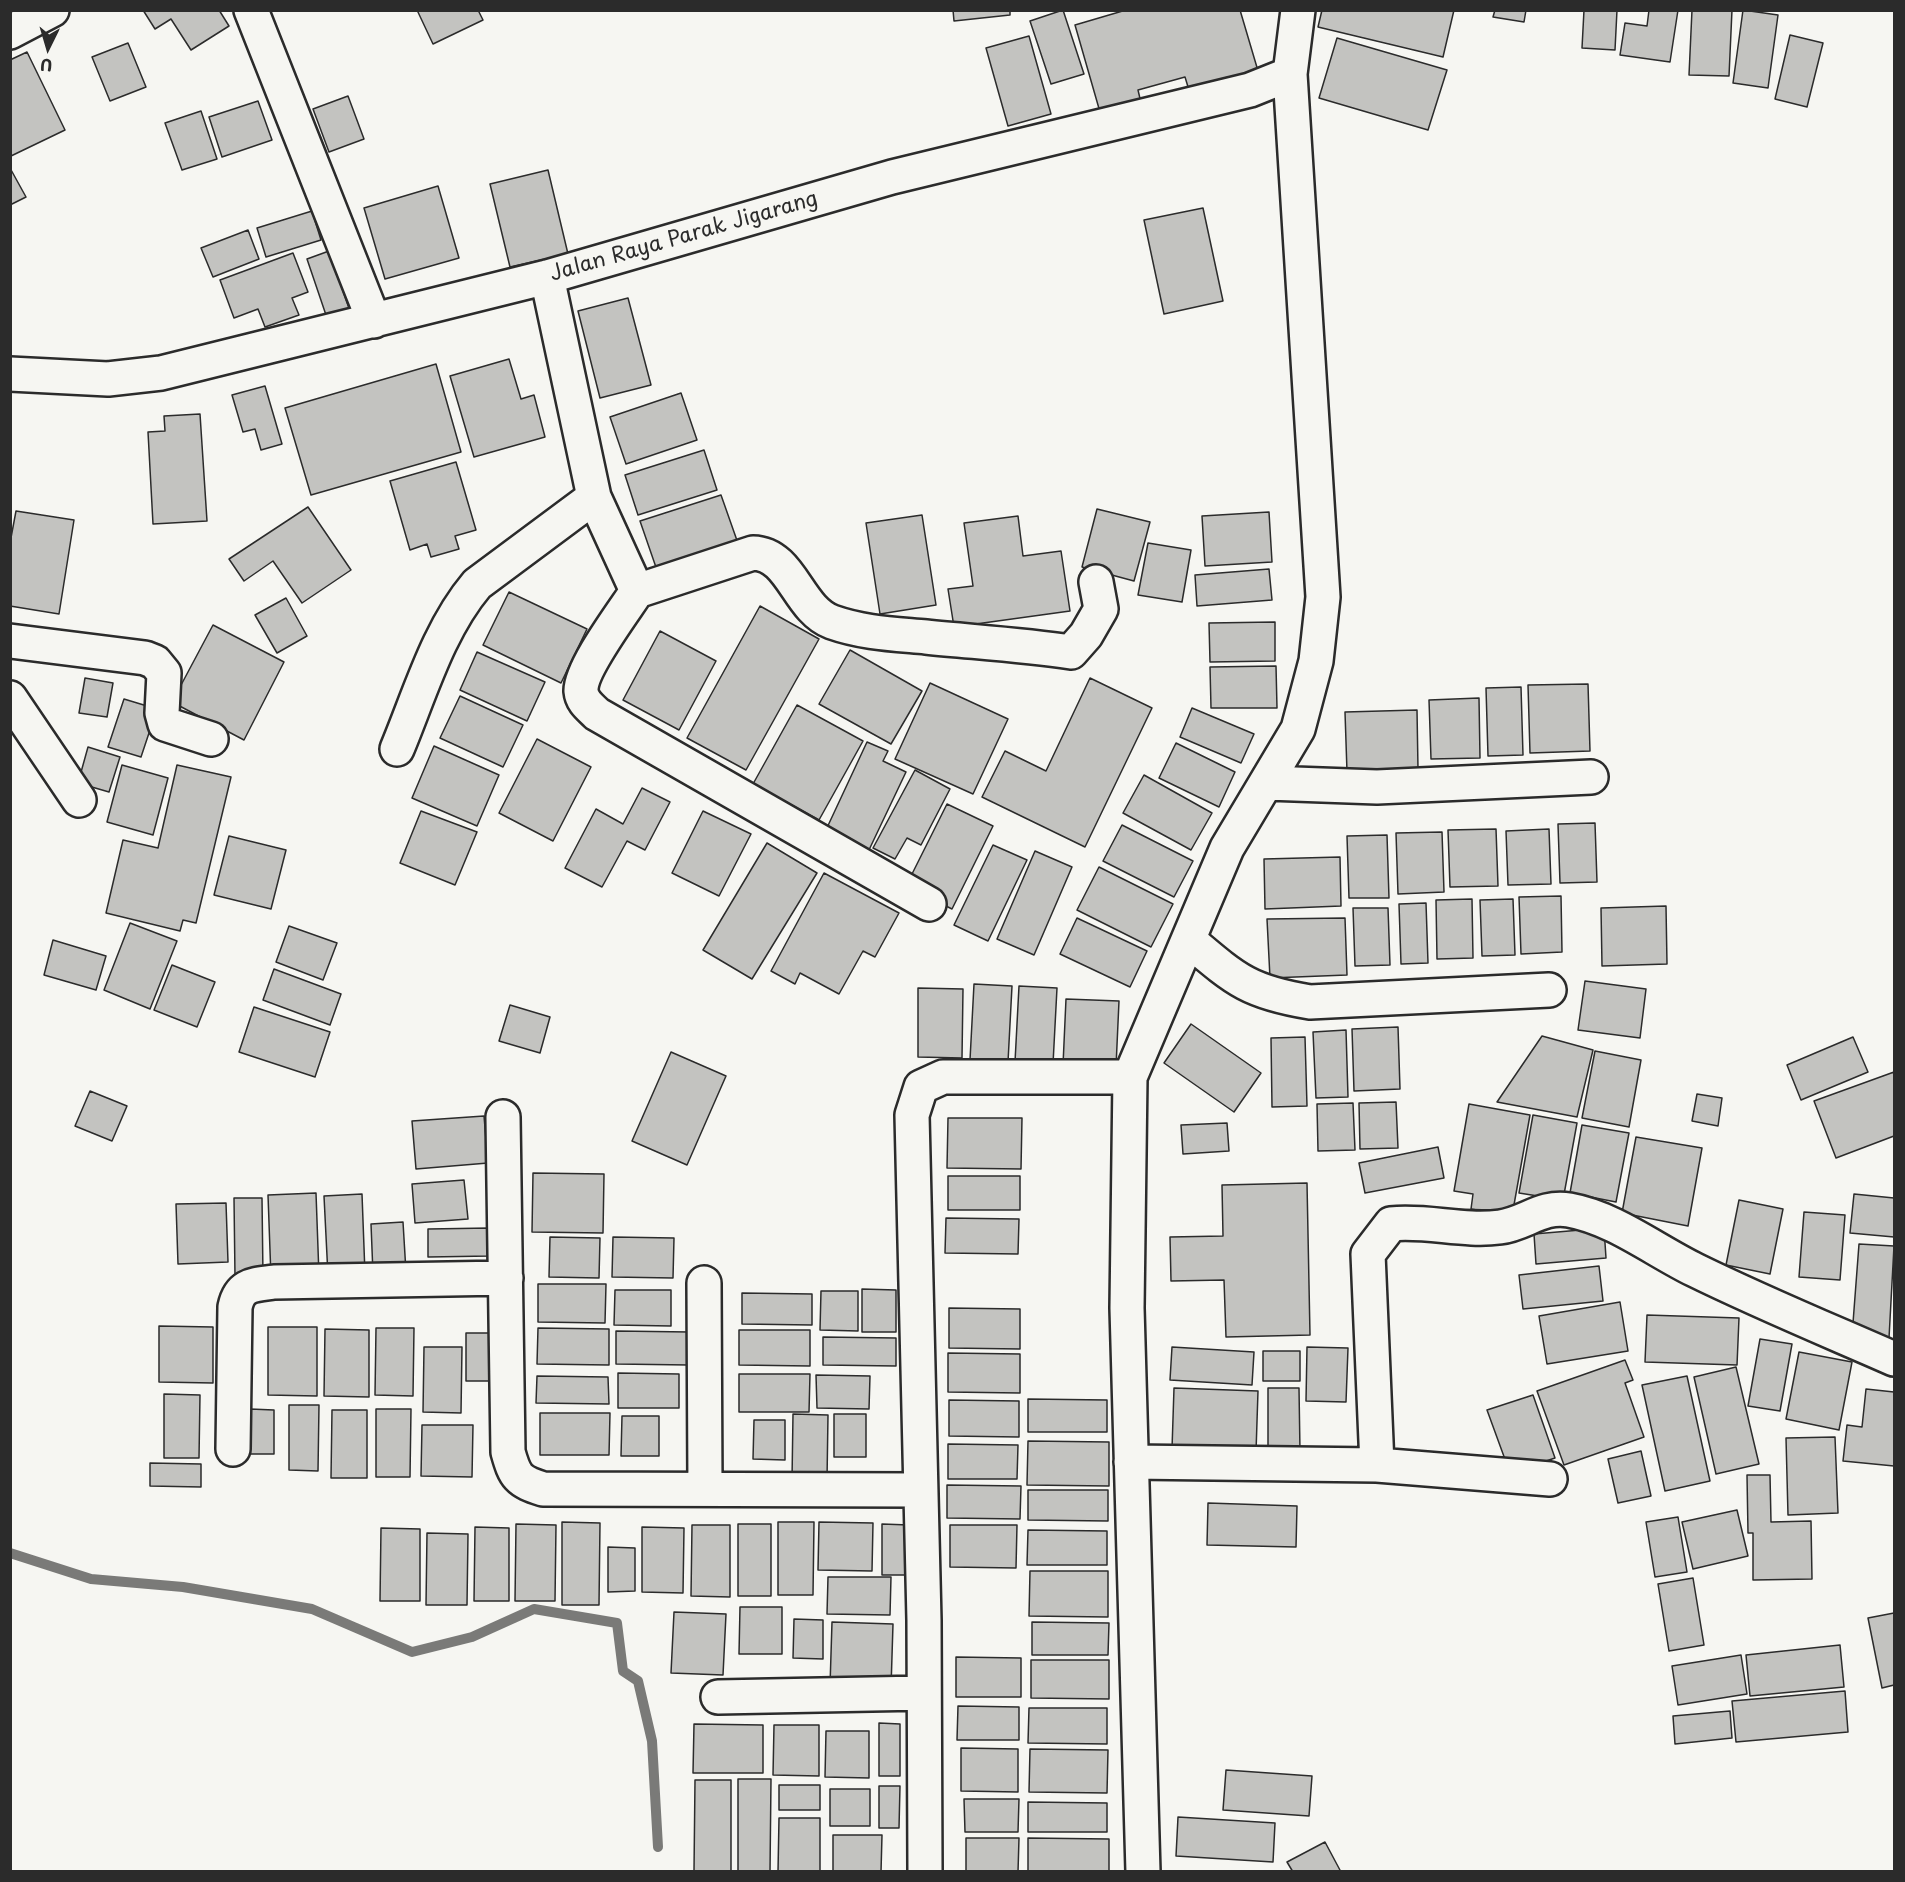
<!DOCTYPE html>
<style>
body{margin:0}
#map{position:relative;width:1905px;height:1882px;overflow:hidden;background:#f6f6f2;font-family:"Playpen Sans",sans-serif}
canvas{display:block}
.frame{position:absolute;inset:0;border:12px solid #2b2b2b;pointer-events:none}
.north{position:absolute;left:18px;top:18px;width:60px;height:60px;-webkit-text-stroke:4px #f6f6f2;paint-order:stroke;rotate:185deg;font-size:16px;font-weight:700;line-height:24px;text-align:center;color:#2b2b2b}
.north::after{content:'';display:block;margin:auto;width:21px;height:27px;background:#2b2b2b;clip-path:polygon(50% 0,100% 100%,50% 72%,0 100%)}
</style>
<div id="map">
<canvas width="1905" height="1882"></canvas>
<div class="frame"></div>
<div class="north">U</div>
</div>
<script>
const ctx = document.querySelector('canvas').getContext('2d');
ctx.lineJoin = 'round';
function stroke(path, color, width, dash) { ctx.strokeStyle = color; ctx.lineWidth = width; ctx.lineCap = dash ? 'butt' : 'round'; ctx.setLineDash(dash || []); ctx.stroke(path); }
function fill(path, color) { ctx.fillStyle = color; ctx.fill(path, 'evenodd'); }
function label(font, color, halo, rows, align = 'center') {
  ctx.font = font + ' "Playpen Sans",sans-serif'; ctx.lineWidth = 5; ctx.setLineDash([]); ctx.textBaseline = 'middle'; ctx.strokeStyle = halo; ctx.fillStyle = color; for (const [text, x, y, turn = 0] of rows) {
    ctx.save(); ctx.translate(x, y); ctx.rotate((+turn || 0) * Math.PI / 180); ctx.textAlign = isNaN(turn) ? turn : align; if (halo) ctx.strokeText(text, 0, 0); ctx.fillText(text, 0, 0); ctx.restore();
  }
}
const stream = new Path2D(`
 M10 1553 91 1579 183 1587 312 1609 412 1652 472 1637 534 1609 617 1623 623 1671 638 1681 652 1741 658 1847`);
const building = new Path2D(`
 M143 10H219L229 26 191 50 171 19 155 29Z
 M417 10H478L483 20 433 44Z
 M953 10H1010V15L954 21Z
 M1063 10 1084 74 1051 84 1030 21Z
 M1126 10H1240L1261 81 1192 100 1185 77 1138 90 1142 107 1102 119 1075 25Z
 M1322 10H1454L1443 57 1318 27Z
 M1495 10H1526L1524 22 1493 17Z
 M1584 10H1617L1615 50 1582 48Z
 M1649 10H1678L1670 62 1620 55 1625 23 1647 26Z
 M1692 10H1732L1729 76 1689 75Z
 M1743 10 1778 15 1768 88 1733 83Z
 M1790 35 1823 43 1807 107 1775 99Z
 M1029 36 1051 114 1008 126 986 48Z
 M1337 38 1447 70 1428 130 1319 98Z
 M128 43 146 87 110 101 92 57Z
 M27 52 65 130 11 156 10 60Z
 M348 96 364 139 329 152 313 109Z
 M258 101 272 140 222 157 209 117Z
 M201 111 217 159 182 170 165 123Z
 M10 168 26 197 10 205Z
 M548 170 568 254 510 267 490 184Z
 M438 186 459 258 385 279 364 208Z
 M1203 208 1223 301 1164 314 1144 220Z
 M312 211 321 240 266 257 257 228Z
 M248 230 259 259 213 277 201 248Z
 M329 251 350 311 327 318 307 259Z
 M293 253 308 292 292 298 299 315 265 327 258 309 234 318 220 280Z
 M628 298 651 385 600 398 578 311Z
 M509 359 521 399 534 395 545 437 474 457 450 376Z
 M436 364 461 452 311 495 285 408Z
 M265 386 282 444 261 450 255 429 243 432 232 395Z
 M681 393 697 440 626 464 610 417Z
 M200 414 207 521 153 524 148 432 165 431 164 416Z
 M704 450 717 490 638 515 625 475Z
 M456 462 476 530 455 536 459 549 431 557 427 544 410 550 390 481Z
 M721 495 740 549 659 576 640 521Z
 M308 507 351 570 302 603 273 561 244 581 229 559Z
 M1097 509 1150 522 1134 581 1082 567Z
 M16 511 74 520 59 614 10 606V543Z
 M1269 512 1272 562 1205 566 1202 516Z
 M922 515 936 605 880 614 866 523Z
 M1018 516 1023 556 1061 551 1070 611 954 627 948 589 973 586 964 523Z
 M1148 543 1191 550 1182 602 1138 595Z
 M1269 569 1272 600 1197 606 1195 575Z
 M509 592 587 629 561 683 483 645Z
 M286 598 307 636 277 653 255 615Z
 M760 606 819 639 746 770 687 738Z
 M1275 622V661L1210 662 1209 623Z
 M213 625 284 662 244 740 172 702Z
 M660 631 716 661 679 730 623 700Z
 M850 650 922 691 891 744 819 704Z
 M477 652 545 682 527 721 460 690Z
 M1276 666 1277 708H1211L1210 667Z
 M85 678 113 683 107 717 79 713Z
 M1090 678 1152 708 1085 847 982 797 1005 751 1046 771Z
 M930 683 1008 719 973 794 895 759Z
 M1588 684 1590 751 1530 753 1528 685Z
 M1521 687 1523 755 1488 756 1486 688Z
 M460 696 523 725 503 767 440 738Z
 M1479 698 1480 758 1431 759 1429 700Z
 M124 699 157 709 141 757 108 747Z
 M797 705 863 741 819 820 753 784Z
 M1192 708 1254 734 1241 763 1180 737Z
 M1417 710 1418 769 1347 772 1345 712Z
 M537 739 591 767 553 841 499 813Z
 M867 742 888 751 883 761 906 772 868 852 825 832Z
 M1176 743 1235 772 1219 807 1159 778Z
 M434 746 499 775 477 826 412 798Z
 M88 747 120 757 109 792 78 783Z
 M122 765 168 778 153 835 107 822Z
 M177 765 231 777 196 923 183 920 180 931 106 913 123 840 158 848Z
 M915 770 950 789 921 845 907 838 895 859 873 848Z
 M1144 775 1212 813 1191 850 1123 813Z
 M642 788 670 802 645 850 627 841 602 887 565 868 596 809 623 824Z
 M947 804 993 826 952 909 906 886Z
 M421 811 477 832 455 885 400 863Z
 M703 811 751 834 719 896 672 873Z
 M1595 823 1597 882 1560 883 1558 824Z
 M1122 825 1193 861 1174 897 1103 861Z
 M1496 829 1498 886 1450 887 1448 830Z
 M1549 829 1551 884 1508 885 1506 831Z
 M1442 832 1444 892 1398 894 1396 833Z
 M1387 835 1389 898H1349L1347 836Z
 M229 836 286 850 271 909 214 895Z
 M767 843 817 873 752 979 703 950Z
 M993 845 1027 860 988 941 954 925Z
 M1035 851 1072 867 1034 955 997 939Z
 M1340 857 1341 906 1265 909 1264 859Z
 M1099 867 1173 904 1151 947 1077 910Z
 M824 873 899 913 875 957 863 951 839 994 800 973 795 984 771 971Z
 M1561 896 1562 952 1521 954 1519 897Z
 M1472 899 1473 958 1437 959 1436 900Z
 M1513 899 1515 955 1482 956 1480 900Z
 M1426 903 1428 963 1401 964 1399 904Z
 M1666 906 1667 964 1602 966 1601 908Z
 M1353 908H1388L1390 965 1355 966Z
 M1077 918 1147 951 1130 987 1060 954Z
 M1345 918 1347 975 1270 978 1267 919Z
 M130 923 177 941 150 1009 104 990Z
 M289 926 337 943 323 980 276 962Z
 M53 940 106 956 96 990 44 975Z
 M172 965 215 982 197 1027 154 1010Z
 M274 969 341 994 330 1025 263 1000Z
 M1585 981 1646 989 1640 1038 1578 1030Z
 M974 984 1012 986 1008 1062 970 1060Z
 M1019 986 1057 988 1053 1064 1015 1062Z
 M918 988 963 989 962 1058 918 1057Z
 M1066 999 1119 1001 1116 1067 1063 1065Z
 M510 1005 550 1017 540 1053 499 1041Z
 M254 1007 330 1032 315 1077 239 1052Z
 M1191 1024 1261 1073 1234 1112 1164 1063Z
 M1398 1027 1400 1089 1354 1091 1352 1029Z
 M1346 1030 1348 1097 1316 1098 1313 1032Z
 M1542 1036 1593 1050 1577 1117 1497 1102Z
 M1305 1037 1307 1106 1272 1107 1271 1038Z
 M1853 1037 1868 1072 1801 1100 1787 1065Z
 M1595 1051 1641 1060 1629 1127 1582 1118Z
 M671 1052 726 1076 687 1165 632 1141Z
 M1894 1072V1136L1836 1158 1814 1101Z
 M90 1091 127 1106 112 1141 75 1126Z
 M1697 1094 1722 1098 1718 1126 1692 1121Z
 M1396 1102 1398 1148 1360 1149 1359 1103Z
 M1353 1103 1355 1150 1318 1151 1317 1104Z
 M1469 1104 1530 1115 1512 1216 1471 1209 1473 1194 1454 1191Z
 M1533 1115 1577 1123 1563 1200 1519 1193Z
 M484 1116 488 1163 416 1169 412 1121Z
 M948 1118H1022L1021 1169 947 1168Z
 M1227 1123 1229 1151 1183 1154 1181 1125Z
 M1582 1125 1629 1133 1616 1202 1570 1193Z
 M1636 1137 1702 1148 1688 1226 1622 1213Z
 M1438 1147 1444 1178 1365 1193 1359 1163Z
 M533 1173 604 1174 603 1233 532 1232Z
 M948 1176H1020V1210H948Z
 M464 1180 468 1219 415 1223 412 1184Z
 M1307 1183 1310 1335 1226 1337 1224 1280 1171 1281 1170 1237 1223 1236 1222 1185Z
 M316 1193 319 1276 271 1278 268 1195Z
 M362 1194 365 1274 328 1276 324 1196Z
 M1854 1194 1894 1198V1237L1850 1233Z
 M234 1198H262L263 1277H235Z
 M1739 1200 1783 1209 1770 1274 1726 1265Z
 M226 1203 228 1262 178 1264 176 1204Z
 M1804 1212 1845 1215 1840 1280 1799 1277Z
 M946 1218 1019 1219 1018 1254 945 1253Z
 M403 1222 406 1272 373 1274 371 1224Z
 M490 1228V1256L428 1257V1229Z
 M1604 1228 1606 1258 1536 1264 1534 1234Z
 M550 1237 600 1238 599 1278 549 1277Z
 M613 1237 674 1238 673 1278 612 1277Z
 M1859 1244 1894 1246 1889 1338 1852 1336Z
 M1599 1266 1603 1301 1523 1309 1519 1275Z
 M538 1284H606L605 1323 538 1322Z
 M862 1289 896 1290V1332H862Z
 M615 1290H671V1326L614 1325Z
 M821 1291H858V1331L820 1330Z
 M742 1293 812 1294V1325L742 1324Z
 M1620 1302 1628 1351 1547 1364 1539 1316Z
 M949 1308 1020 1309V1349L949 1348Z
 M1647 1315 1739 1318 1737 1365 1645 1362Z
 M159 1326 213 1327V1383L159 1382Z
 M268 1327H317V1396L268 1395Z
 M376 1328H414L413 1396 375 1395Z
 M538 1328 609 1329V1365L537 1364Z
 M325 1329 369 1330V1397L324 1396Z
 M739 1330H810V1366L739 1365Z
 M616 1331 690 1332 689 1365 616 1364Z
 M466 1333H499L498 1381H466Z
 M823 1337 896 1338V1366L823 1365Z
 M1760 1339 1792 1344 1780 1411 1748 1406Z
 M424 1347H462L461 1413 423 1412Z
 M1172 1347 1254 1352 1252 1385 1170 1380Z
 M1307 1347 1348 1348 1346 1402 1306 1401Z
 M1263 1351H1300V1381H1263Z
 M1799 1352 1852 1362 1839 1430 1786 1419Z
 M948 1353 1020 1354V1393L948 1392Z
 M1625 1360 1633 1380 1625 1383 1644 1437 1564 1465 1537 1391Z
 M1736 1367 1759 1464 1716 1474 1694 1377Z
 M618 1373 679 1374V1408H618Z
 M739 1374H810L809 1412H739Z
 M816 1375 870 1376 869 1409 817 1408Z
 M537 1376 608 1377 609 1404 536 1403Z
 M1687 1376 1710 1481 1665 1491 1642 1385Z
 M1174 1388 1258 1391 1256 1452 1172 1449Z
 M1268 1388H1299L1300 1452H1268Z
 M1866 1389 1894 1392V1466L1843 1461 1847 1425 1862 1427Z
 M164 1394 200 1395 199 1458H164Z
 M1533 1395 1555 1458 1510 1473 1487 1410Z
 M1028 1399 1107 1400V1432H1028Z
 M949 1400 1019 1401V1437L949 1436Z
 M289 1405H319L318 1471 289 1470Z
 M250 1409 274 1410V1454H249Z
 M376 1409H411L410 1477H376Z
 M332 1410H367V1478H331Z
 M540 1413H610L609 1455H540Z
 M793 1414 828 1415 827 1480H792Z
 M834 1414H866V1457H834Z
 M622 1416H659V1456H621Z
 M754 1420H785V1460L753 1459Z
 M422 1425H473L472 1477 421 1476Z
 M1835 1437 1838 1513 1788 1515 1786 1438Z
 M1028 1441 1109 1442V1486L1027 1485Z
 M948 1444 1018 1445 1017 1479H948Z
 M1641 1451 1651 1496 1618 1503 1608 1459Z
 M150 1463 201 1464V1487L150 1486Z
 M1747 1475H1770L1771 1522 1811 1521 1812 1579 1753 1580V1533H1748Z
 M947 1485 1021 1486 1020 1519 947 1518Z
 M1028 1490H1108V1521L1028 1520Z
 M1208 1503 1297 1506 1296 1547 1207 1545Z
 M1737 1510 1748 1556 1693 1569 1682 1522Z
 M1678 1517 1687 1572 1655 1577 1646 1522Z
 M562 1522 600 1523 599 1605H562Z
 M778 1522H814L813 1595H778Z
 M819 1522 873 1523 872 1571 818 1570Z
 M516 1524 556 1525 555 1601H515Z
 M738 1524H771V1596H738Z
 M882 1524 909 1525 908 1575H882Z
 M692 1525H730V1597L691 1596Z
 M950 1525H1017L1016 1568 950 1567Z
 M475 1527 509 1528V1601H474Z
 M642 1527 684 1528 683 1593 642 1592Z
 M381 1528 420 1529V1601H380Z
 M1028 1530 1107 1531V1565H1027Z
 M427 1533 468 1534 467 1605H426Z
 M608 1547 635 1548V1591L608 1592Z
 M1030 1571H1108V1617L1029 1616Z
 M828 1577H891L890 1615 827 1614Z
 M1693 1578 1704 1645 1669 1651 1658 1584Z
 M740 1607H782V1654H739Z
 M674 1612 726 1614 723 1675 671 1673Z
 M1894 1613V1685L1882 1688 1868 1618Z
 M794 1619 823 1620V1659L793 1658Z
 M832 1622 893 1624 891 1688 830 1686Z
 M1032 1622 1109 1623 1108 1655H1032Z
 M1840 1645 1844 1687 1750 1696 1746 1655Z
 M1741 1655 1747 1694 1678 1705 1672 1666Z
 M956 1657 1021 1658V1697H956Z
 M1031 1660H1109V1699L1031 1698Z
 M1845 1691 1848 1732 1736 1742 1732 1701Z
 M958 1706 1019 1707V1740H957Z
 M1029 1708H1107V1744L1028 1743Z
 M1730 1711 1732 1738 1675 1744 1673 1716Z
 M879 1723 900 1724V1776H879Z
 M694 1724 763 1725V1773H693Z
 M774 1725H819V1776L773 1775Z
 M826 1731H869V1778L825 1777Z
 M961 1748 1018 1749V1792L961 1791Z
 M1030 1749 1108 1750 1107 1793 1029 1792Z
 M1226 1770 1312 1776 1309 1816 1223 1810Z
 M738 1779H771L770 1872H738Z
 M695 1780H731V1872L694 1871Z
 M779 1785H820V1810H779Z
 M879 1786H900L899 1828H879Z
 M830 1789H870V1826H830Z
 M964 1799H1019L1018 1832H965Z
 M1028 1802 1107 1803V1832H1028Z
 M1178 1817 1275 1823 1273 1862 1176 1856Z
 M779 1818H820V1872H778Z
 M833 1835H882L881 1872H833Z
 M966 1838H1019L1018 1872H966Z
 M1028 1838 1109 1839V1872H1028Z
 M1325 1842 1341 1872H1293L1287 1862Z`);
const minor = new Path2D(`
 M251 10 374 321
 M10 32 52 10
 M547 277 594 497 637 591 753 553C792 554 797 609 832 622 863 633 894 634 926 637 975 642 1023 645 1071 652L1086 635 1101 609 1096 582
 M10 374 108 379 161 373 547 277 892 177 1250 90 1290 74
 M637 591C624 611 580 669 581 691 582 702 590 707 597 714L929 904
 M10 641 145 658 155 662 164 673 162 713 165 724 211 739
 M10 698 79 800
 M397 749C420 694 438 630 477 584L594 497
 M1267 783 1377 787 1591 777
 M1190 941C1236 980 1249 992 1310 1002L1549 990
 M503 1117 508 1452C515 1477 518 1481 543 1489L920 1490
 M704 1283 705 1489
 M233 1449 235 1307C240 1284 253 1285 274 1282L506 1278
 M1131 1462 1377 1465 1550 1479
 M1377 1465 1368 1254 1391 1224C1427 1220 1463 1232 1500 1227 1525 1224 1542 1205 1569 1210 1614 1218 1654 1250 1695 1270 1760 1302 1828 1330 1894 1359
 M718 1697 923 1693
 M925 1872 924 1620 912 1115 921 1087 943 1077H1130
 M1143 1872 1127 1308 1130 1077 1227 848 1298 729 1316 661 1323 597 1290 74 1298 10`);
const streetNames = [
 ["Jalan Raya Parak Jigarang",684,237,-16]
];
stroke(stream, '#7a7a78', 10);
fill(building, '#c3c3c0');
stroke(building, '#2b2b2b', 1.5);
stroke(minor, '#2b2b2b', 38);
stroke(minor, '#f6f6f2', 33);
label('21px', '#2b2b2b', '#f6f6f2', streetNames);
</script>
